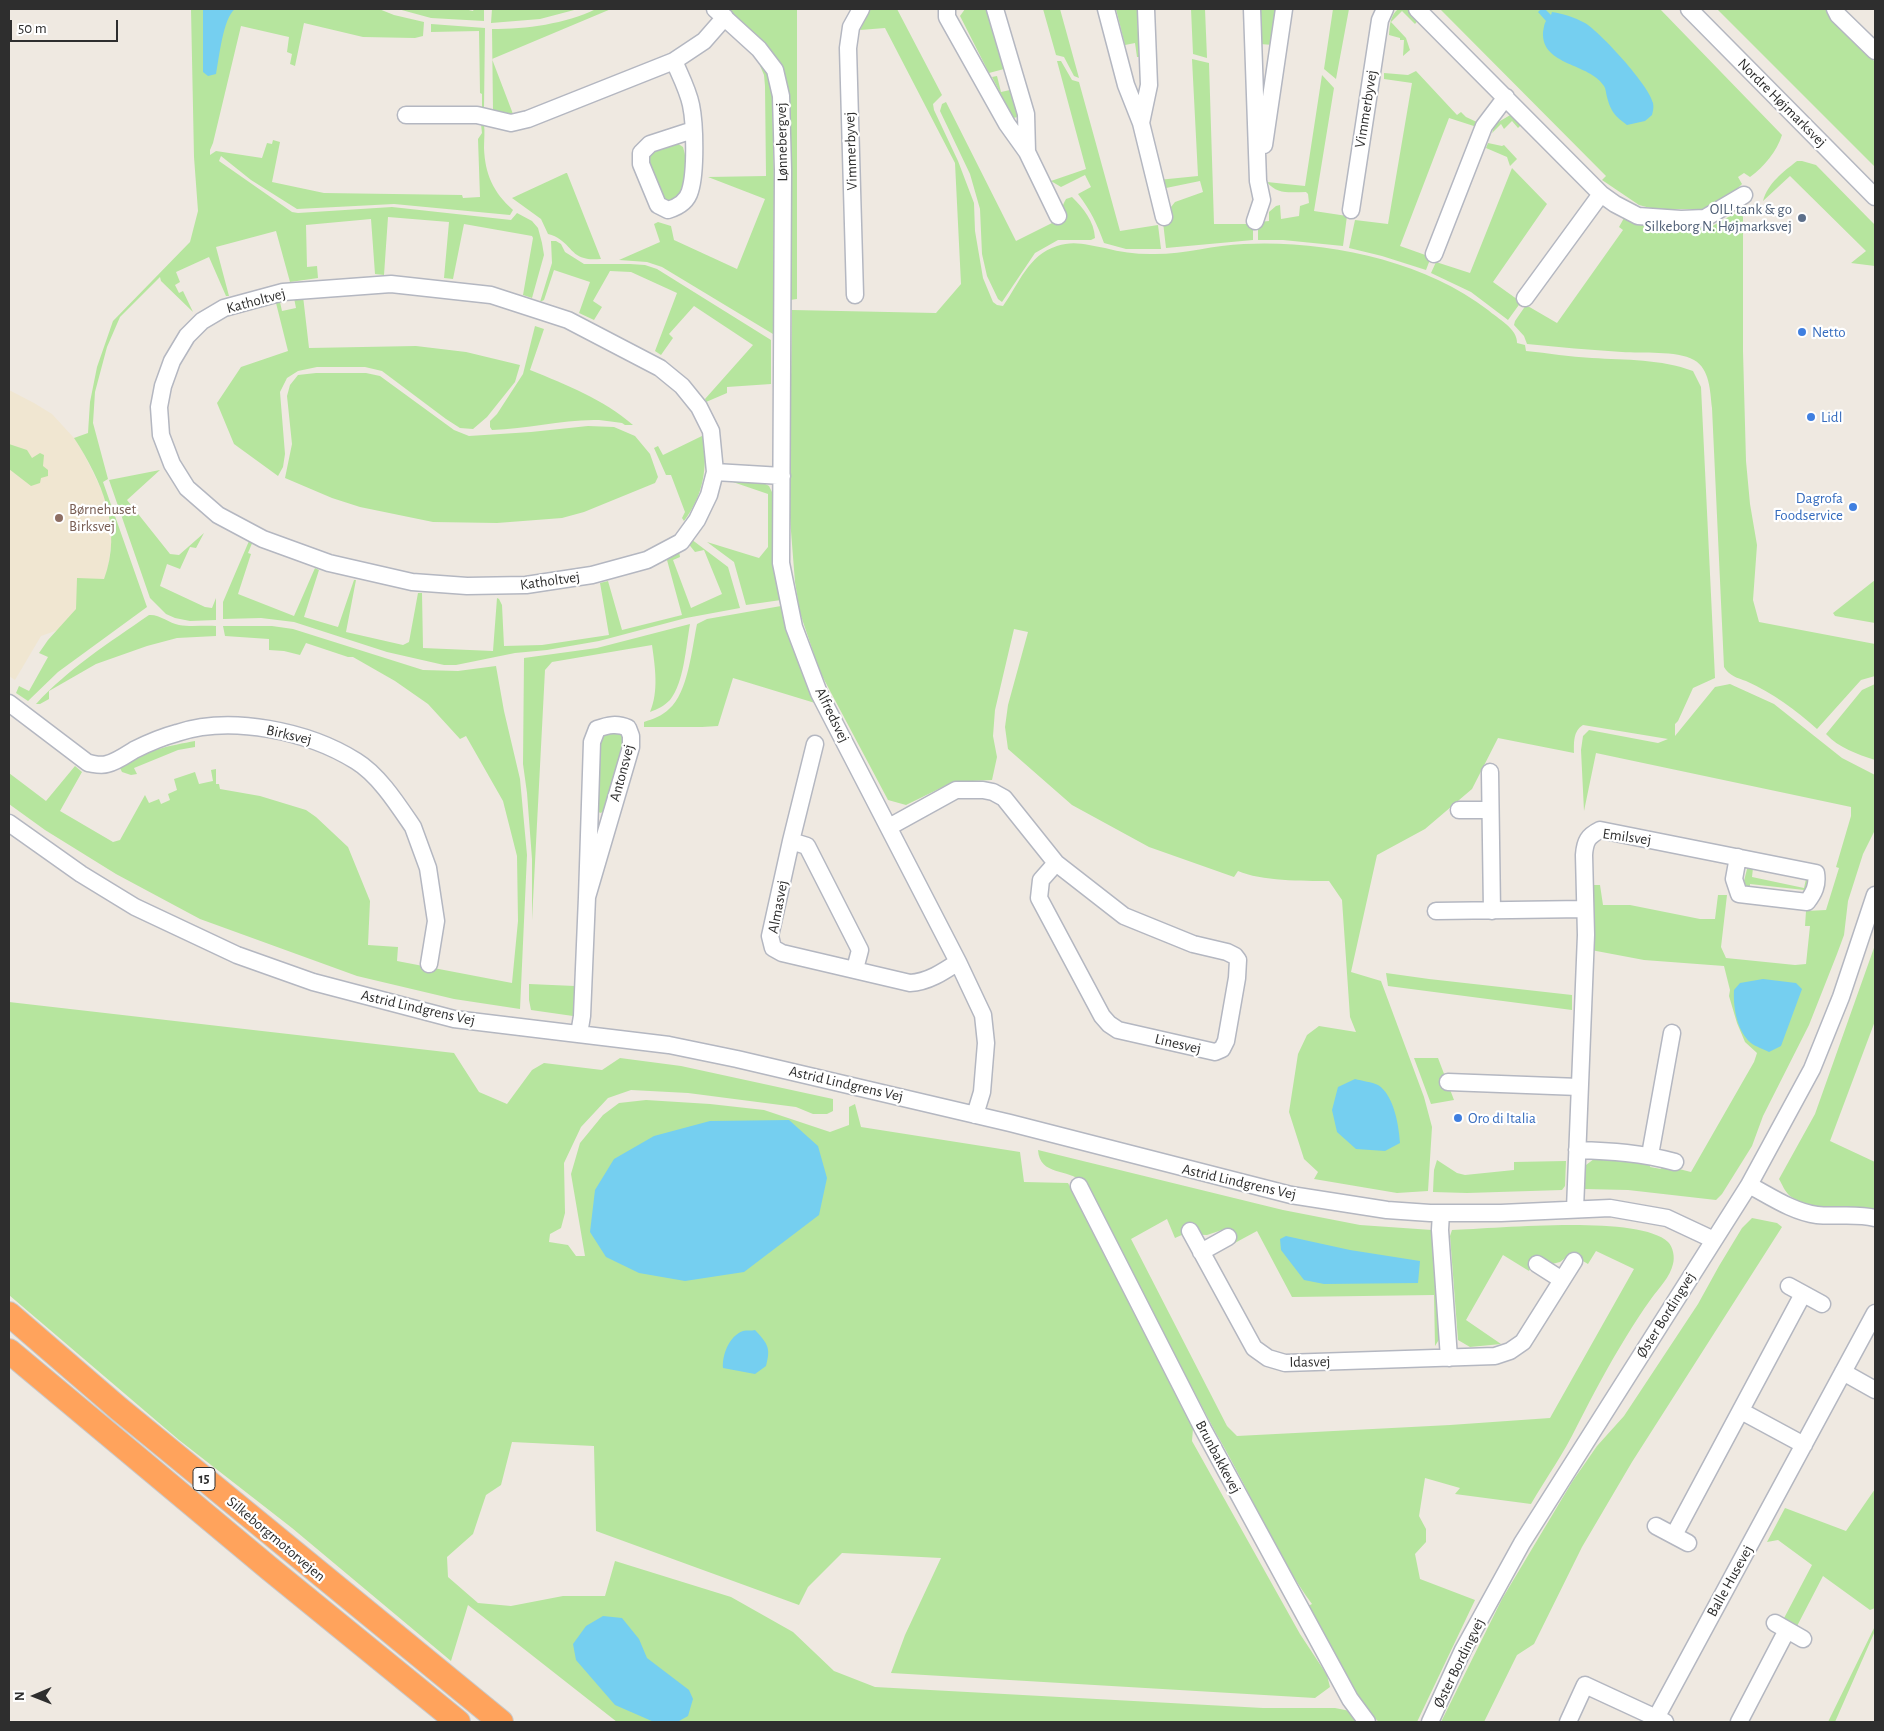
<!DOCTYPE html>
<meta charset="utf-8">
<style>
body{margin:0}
#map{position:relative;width:1884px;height:1731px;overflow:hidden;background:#efe9e1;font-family:"Alegreya Sans",sans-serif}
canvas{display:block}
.frame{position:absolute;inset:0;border:10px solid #2e2e2e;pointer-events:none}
.north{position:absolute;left:10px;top:1671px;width:50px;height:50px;-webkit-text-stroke:4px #fff;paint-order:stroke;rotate:269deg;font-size:14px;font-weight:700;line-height:20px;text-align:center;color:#2e2e2e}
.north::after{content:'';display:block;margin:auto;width:18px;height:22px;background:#2e2e2e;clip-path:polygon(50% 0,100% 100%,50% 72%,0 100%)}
.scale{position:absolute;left:10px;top:20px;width:108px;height:22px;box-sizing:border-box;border:2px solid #2e2e2e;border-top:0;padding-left:6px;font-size:15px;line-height:18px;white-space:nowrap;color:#2e2e2e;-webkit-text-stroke:4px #fff;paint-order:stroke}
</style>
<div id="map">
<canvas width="1884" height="1731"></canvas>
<div class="frame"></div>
<div class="north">N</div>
<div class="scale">50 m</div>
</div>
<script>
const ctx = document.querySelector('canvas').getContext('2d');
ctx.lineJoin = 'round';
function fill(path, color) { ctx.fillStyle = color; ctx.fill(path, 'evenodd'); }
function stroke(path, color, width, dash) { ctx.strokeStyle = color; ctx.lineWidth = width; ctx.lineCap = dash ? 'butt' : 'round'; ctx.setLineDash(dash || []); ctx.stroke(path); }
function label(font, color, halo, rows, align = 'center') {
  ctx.font = font + ' "Alegreya Sans",sans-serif'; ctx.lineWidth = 4.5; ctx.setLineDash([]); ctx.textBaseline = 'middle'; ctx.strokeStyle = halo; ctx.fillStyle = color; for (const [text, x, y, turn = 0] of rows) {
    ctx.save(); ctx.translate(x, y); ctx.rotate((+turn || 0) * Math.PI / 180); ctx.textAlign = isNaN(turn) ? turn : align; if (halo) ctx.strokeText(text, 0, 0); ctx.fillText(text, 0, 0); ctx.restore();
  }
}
const education = new Path2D(`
 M9 390 34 403 52 414 74 438 83 452 106 499 112 538 108 568 90 619 41 636 15 680 9 676Z`);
const green = new Path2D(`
 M191 9H379L394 15 424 22 423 36 415 38 363 37 304 23 295 66 290 64 292 54 287 52 289 37 241 26 213 143 210 150V155L216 151 262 158 267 143 272 144 273 140 280 142 272 182 324 193 462 195 463 198 480 197 478 139 482 133 481 124H484C485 132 484 140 484 148 485 174 493 192 513 210L510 215 394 204 297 209 251 180 221 156 219 161 292 212 298 213 392 207 511 220 517 213 532 221 538 228 542 243 544 255 532 298 523 295 533 238 532 236 464 224 453 279 444 278 449 222 388 217 384 275 375 274 371 219 306 225 307 267 317 266 318 278 290 282 276 231 216 247 229 296H226L209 257 176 272 180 282 175 285 179 293 183 291 193 312 161 281 160 277 120 317 107 347 95 392 93 423 108 479 103 482 147 607 58 672 28 701 16 693 19 686 29 691 48 657 39 653 48 640 76 609 77 578 104 579C123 529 102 481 74 438L88 433 90 402 97 367 113 321 190 242 198 211 194 157Z
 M398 9H464L473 11 474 9H484V21L431 18Z
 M492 9H578L540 19 491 23Z
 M596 9H611L492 59 513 114H500L493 111 492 29C527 29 565 24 596 9Z
 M724 9H797V299L790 300 788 97Z
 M870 9H897L942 95 933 104 934 110 958 161 974 203 975 231 983 278 993 302 997 305 1003 306C1019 284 1028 255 1057 246 1074 240 1088 245 1105 248 1120 252 1135 254 1150 254 1182 255 1213 245 1244 244 1325 240 1423 260 1488 310 1497 318 1518 329 1517 343L1525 345 1526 351C1548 353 1570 357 1592 358 1626 360 1661 359 1693 371L1701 387 1715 678 1693 688 1678 721 1675 724V736L1715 687 1730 684 1774 704 1842 758 1875 775V830L1863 854 1848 901 1844 935 1837 954 1809 1025 1763 1116 1752 1146 1722 1194 1716 1200 1628 1190 1584 1189 1582 1168 1594 1159 1651 1162 1650 1167 1661 1169 1663 1165 1691 1172 1754 1062 1757 1053 1745 1042 1737 1023 1729 996 1730 990 1724 966 1644 960 1591 950 1590 885H1600L1603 905H1630L1700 919H1715L1718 895H1727L1721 947 1726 958 1795 965 1806 964 1810 926H1805L1806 911 1826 910 1839 868 1836 867 1851 816V807L1596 753 1584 811 1581 750 1583 736 1589 730 1658 743 1668 739 1583 725C1573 731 1574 743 1574 753L1498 738 1472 789 1425 829 1377 855 1351 972 1381 981 1424 1097 1432 1127 1428 1191 1397 1193 1314 1179 1318 1172 1304 1159 1289 1112 1298 1054 1307 1035 1319 1026 1356 1032 1350 1017 1342 900 1329 881C1303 881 1261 881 1238 871L1234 877 1149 847 1072 805 1008 749 1005 727 1008 705 1028 632 1014 629 995 710 993 736 997 757 992 780 953 782 906 805 888 800 820 672 800 613 795 582 789 506 792 310 936 313 961 284 955 163 885 28 860 30Z
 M965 9H989L1004 69 989 73 960 16Z
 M1043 9H1060L1079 78 1074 76 1064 57 1056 55Z
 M1116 9H1137L1139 57H1137L1135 43 1125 45Z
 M1191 9H1205L1207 58 1193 54Z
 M1259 9H1279L1273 45 1260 44Z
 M1333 9H1349L1336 79 1324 69Z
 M1398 9H1410L1419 19 1415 24 1402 11 1391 22 1406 38 1410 50 1403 56 1404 40H1400V38L1389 35C1390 24 1390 16 1398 9Z
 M1440 9H1660L1782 135C1777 151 1764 167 1750 177L1744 173 1738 177 1742 184 1735 191 1704 209H1654L1639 205 1602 180 1606 176Z
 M1717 9H1829L1834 18 1875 62V167Z
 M431 24 485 28 484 108H482V94L480 93 479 31 431 32Z
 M755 54 770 76 772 88 774 182 773 334 662 267 647 262 619 260 660 242 654 224 658 222 671 226 674 240 737 269 765 199 708 177 766 176 765 86 764 75Z
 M1192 59 1209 63 1214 224H1253V240L1166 248 1163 222 1173 219 1171 207 1175 202 1203 192 1200 181 1166 188 1160 184 1158 180 1198 176Z
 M1057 61H1061L1072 80 1079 82 1120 231 1158 225 1161 249H1126L1104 243C1097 224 1091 211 1078 194L1091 187 1085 175 1061 187 1051 181 1086 169Z
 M1416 71 1457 115 1461 112 1466 117 1481 124 1480 128 1449 118 1400 246 1431 257 1426 270 1382 256 1349 248 1355 220 1388 224 1412 83 1384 79V73L1408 75Z
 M1322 75 1334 88 1314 211 1347 216 1343 246 1283 240H1258V222L1269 221V212L1276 206 1280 205 1281 219 1299 216 1300 206 1309 203 1308 194 1306 192C1291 192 1277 195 1267 182L1305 186Z
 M997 76 1001 92 1010 90 1018 117 1013 118 992 77Z
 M946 102 1016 241 1064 217C1061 209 1062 206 1066 199L1072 197C1084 209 1094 221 1095 238L1091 240H1058L1035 253 1002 302 998 299 987 276 982 254 980 209 970 174 940 111 942 104Z
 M1512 114 1523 123 1518 128 1512 121 1504 129 1501 124 1492 133 1495 124Z
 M677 143 683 147C689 166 686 184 677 202L666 205 645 159 655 150Z
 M1488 143 1502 146 1504 145 1517 159 1510 166 1507 157 1486 148Z
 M1797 161H1802L1816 165 1875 225V266L1851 263 1866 251 1790 176 1763 201C1768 183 1783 172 1797 161Z
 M1512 168 1547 204 1493 282 1521 302 1508 320 1471 292 1431 273 1436 262 1470 273Z
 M566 173H567L601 259C596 259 589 260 584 258 570 255 568 239 548 234L541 219 512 198Z
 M1740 212 1743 213V351L1746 461 1750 504 1757 545 1753 600 1759 622 1875 644V676L1861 680 1817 729C1796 710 1773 693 1746 681 1738 678 1729 676 1724 667L1712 408C1710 391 1710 369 1694 360 1676 350 1642 354 1622 352 1590 350 1559 347 1527 344L1524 336 1514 325 1515 321 1526 305 1557 323 1623 230 1619 227 1624 218 1646 226 1709 228 1732 215Z
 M551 241H556L561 244 565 252 584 264H630L645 265 657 269 771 340V384L727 387V393L706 402 705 399 753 345 694 306 669 334 673 338 661 355 655 351 677 293 631 272 610 271 593 301 602 307 594 320 579 313 590 282 554 270 544 300 540 302 552 263Z
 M303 296 309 348 416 346 466 352 520 365 515 382 487 417 473 429 460 428 446 419 382 371 365 367H317L298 371 287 378 280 392 285 454 283 467 278 476 234 444 217 403 241 367 288 351 276 303 280 302 282 311 296 308 294 298Z
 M535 326 544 329 530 370C567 385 603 399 633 425H625L622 423C615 422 607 421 599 420 563 419 528 429 492 430L490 427V421L497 414 523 374Z
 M316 373H366L380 376 454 430 469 436 531 432 588 426 614 427 635 436 650 454 658 477 655 483 584 512 562 518 497 523 433 522 360 507 332 498 285 478 292 444 287 396 290 385 298 375Z
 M704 435C707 469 704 494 684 521L682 518 685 512 671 475H666L654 448 658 446 663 455Z
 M9 444 27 450 32 458 40 453 44 455 43 466 48 470V476L41 478 40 483 31 486 9 469Z
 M160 470 127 500 170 554 179 555 204 533 196 548 190 547 180 569 167 564 160 586 205 607 212 608 216 598V620L190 621 175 618 166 614 150 598 109 480Z
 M756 479 769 486 772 492V542L781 600 746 605 734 562 707 542 759 558 768 547V494L727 480Z
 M691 539 728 567 740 608 686 618 599 641 547 650 515 653 456 665H444L387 652 294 622 261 618 223 619V602L249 541H253L248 553 251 554 238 594 294 616 315 568 319 570 304 617 338 627 354 580H356L346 632 403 645 409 642 418 593H422L423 648 493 651 497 598 499 599 502 605 504 646 542 645 609 635 600 583 608 581 622 630 682 615 667 560 679 551 680 557 673 560 691 608 722 594 704 550 695 552 687 542Z
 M1875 580V623L1835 616 1833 613Z
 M781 606 798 660 815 703 733 678 718 726 702 727H644V722C653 719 662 716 669 709 688 693 692 648 697 624L707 619Z
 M149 615C159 614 169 623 179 625 191 627 204 625 216 626V636L177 638 147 646 96 664 49 691V699L40 704H36C68 669 110 642 149 615Z
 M690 624C686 646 684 683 670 700 664 706 658 709 650 712 659 691 655 667 652 645L552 662 545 670 532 920V859L527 793 523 764 524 658 597 648Z
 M223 626H272L293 629 423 670 458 671 496 666 504 711 520 779 527 855 520 1009 454 999 357 976 200 919 116 874 45 830 9 804V773L46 801 75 766 82 772 60 811 113 842 120 840 145 795 149 803 159 799 161 804 170 800 168 794 177 790 174 779 195 772 199 784 213 781 211 770 216 769V784H219L220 789 260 796 306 810 316 817 348 847 370 901 368 945 398 947 397 961 512 983 518 921 517 856 503 801 466 736 460 739 428 704 395 681 353 657H348L306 643 300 655 284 651 269 650V639L225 636Z
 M1875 684V760C1857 754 1839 748 1826 734L1862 690Z
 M618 732 623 735 624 742 606 811 600 813 596 809 599 745 601 735Z
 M195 741V747L178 750 134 768 137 774 131 775 122 772 120 768C136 752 173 745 195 741Z
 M1753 868 1752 877 1804 888 1806 879 1809 880V891L1802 894 1804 890 1750 884V888L1746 886 1744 881 1747 869Z
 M1875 945V1021L1830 1141 1875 1162V1209C1852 1208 1809 1211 1790 1196 1785 1192 1782 1184 1779 1179L1815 1114Z
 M1386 973 1429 979 1572 995V1010L1388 986Z
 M529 984 575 986 573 1016 531 1010 529 1000Z
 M9 1002 454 1053 479 1092 507 1104 532 1070 544 1063 602 1070 620 1058 681 1066 833 1099V1111L827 1114H813L796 1107 688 1093 631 1090 608 1098 581 1127 564 1163 565 1213 561 1228 550 1234 549 1242 568 1245 576 1256H585L571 1174 580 1143 603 1115 619 1103 646 1100 710 1104 764 1110 830 1132 849 1125V1107L855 1104 861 1127 1020 1152 1024 1182 1068 1183 1194 1416 1192 1441 1300 1634 1327 1675 1330 1687 1315 1698 891 1673 905 1635 941 1558 842 1553 808 1587 799 1605 596 1531 594 1446 512 1442 501 1485 486 1495 473 1534 447 1557 448 1577 478 1603 511 1606 563 1596H605L615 1561 731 1597 793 1632 834 1671 875 1687 1263 1708H1335L1350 1711 1358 1722H617L468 1605 451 1661 292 1528 179 1440 9 1295Z
 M1414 1058H1438L1454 1100 1431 1104Z
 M1038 1150 1283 1210 1360 1225 1432 1230 1440 1338 1435 1346 1434 1295 1292 1297 1257 1231 1218 1252 1232 1240 1225 1229 1207 1235 1184 1234 1175 1238 1167 1219 1131 1239 1227 1426 1237 1436 1450 1425 1550 1418 1634 1269 1596 1251 1588 1264 1571 1254 1560 1262 1552 1264 1537 1256 1529 1271 1503 1255 1466 1320 1501 1344 1470 1347 1458 1340 1450 1236 1452 1230C1495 1229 1638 1214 1668 1242 1673 1247 1675 1257 1673 1264 1670 1277 1659 1288 1651 1299 1642 1311 1634 1324 1626 1337 1608 1366 1593 1395 1577 1426 1564 1453 1546 1478 1531 1504L1455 1494 1460 1488 1425 1478 1419 1516 1426 1529V1542L1415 1554 1420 1579 1475 1600 1417 1722H1379L1358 1703 1308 1606 1312 1604C1274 1552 1250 1491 1217 1435L1083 1183C1068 1167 1040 1177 1038 1150Z
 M1437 1160 1457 1173 1465 1175 1514 1170V1162L1566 1161 1565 1186 1562 1190 1467 1193 1433 1192 1434 1170Z
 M1752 1218 1777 1223 1782 1227 1632 1462 1582 1547 1534 1644 1517 1655 1484 1722H1441L1502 1599 1572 1482 1597 1446 1624 1416 1698 1304 1719 1266 1742 1228Z
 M1875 1489V1608L1870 1610 1823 1576 1796 1628 1782 1622 1812 1565 1778 1540 1767 1542 1785 1508 1846 1531Z
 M1875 1626V1631L1835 1722H1828Z`);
const water = new Path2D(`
 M203 9H235C223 18 219 59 216 74L208 76 203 72Z
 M1541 9H1545L1551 15 1552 12C1564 14 1574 17 1585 23 1601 33 1649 85 1653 103 1654 107 1653 111 1652 115L1645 121 1627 125C1615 116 1611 112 1607 97 1606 94 1606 89 1604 86 1590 63 1541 66 1543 32 1544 27 1544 24 1546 21L1538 12Z
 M1763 979 1796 983 1802 989 1781 1046 1769 1052C1764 1049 1756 1047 1751 1043 1737 1031 1733 1008 1734 990L1740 983Z
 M1355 1079C1362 1081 1372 1082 1378 1085 1394 1095 1399 1126 1400 1143L1385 1151 1356 1149 1337 1132 1332 1110 1338 1087Z
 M789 1120 818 1146 827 1178 819 1215 744 1272 685 1281 639 1273 606 1257 590 1232 595 1190 614 1159 654 1136 710 1121Z
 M1286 1236 1350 1250 1420 1261 1418 1283 1324 1284 1304 1280 1281 1250 1280 1239Z
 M755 1330C768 1344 771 1348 766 1366L755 1374 723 1368C722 1355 729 1336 743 1331 746 1330 752 1331 755 1330Z
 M603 1616 622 1618 639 1639 647 1658 689 1690 693 1699 688 1716 679 1721 654 1722 615 1705 576 1660 573 1644 586 1626Z`);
const minor = new Path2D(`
 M715 9 759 49 775 70 781 96 783 170 781 563 794 627 819 693 958 962 983 1015 986 1043 982 1092 975 1115
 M947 9V17L1007 124 1027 152 1058 216
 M995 9 1026 114 1027 152
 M1106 9 1126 85 1141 123 1164 217
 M1252 9 1258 181 1262 200 1255 221
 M1417 9 1601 194 1615 204 1638 216 1681 219 1705 218 1744 195
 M1689 9 1875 197
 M1835 9 1838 15 1875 51
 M674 61C680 75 688 90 691 105 695 124 696 172 690 191 687 202 678 207 668 210L658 205 641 164V153L650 144 693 130
 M406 115H477L511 123 528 119 674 61 704 41 725 17
 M1141 123 1149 85 1146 9
 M1264 145 1284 9
 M1351 210 1380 20 1385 9
 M1434 254 1484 126 1506 97
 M855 295 848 48 851 27 861 9
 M1525 298 1601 194
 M715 472 709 495 697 520 681 542 647 560 592 575 526 585 467 586 412 582 329 563 263 539 218 515 187 488 172 464 161 435 159 407 163 386 172 361 187 336 202 321 224 308 283 292 391 284 491 295 568 320 660 368 682 386 699 407 711 431 715 472 782 476
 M9 703 88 763C95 764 101 766 107 764 116 762 126 755 134 750 148 743 162 737 177 733 231 715 308 731 356 761 379 775 398 805 413 827L428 868 436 921 429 964
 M815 744 791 841 770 936 773 948 782 953 910 983C928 982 943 972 958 962
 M1490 772 1492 911
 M1459 810H1490
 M9 823 81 874 135 907 237 955 313 982 454 1019 669 1045 737 1059 1010 1123 1291 1195 1387 1210 1430 1213H1501L1610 1208 1667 1218 1714 1240
 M889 827 956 790H983L993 792 1004 798 1056 863 1124 916 1193 944 1227 952 1235 956 1238 960 1237 978 1226 1041 1222 1049 1215 1052 1118 1030 1109 1024 1102 1016 1039 898 1041 880 1056 863
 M791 841 807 846 860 950 855 969
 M1436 911 1585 909
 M579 1034 582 1016 587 897 631 747V736L628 728C617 723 608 725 597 729L592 742 587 897
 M1448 1082 1579 1087
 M1577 1150C1611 1151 1642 1153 1675 1162
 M1650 1155 1672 1033
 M1749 1185C1770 1196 1793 1212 1817 1215 1836 1217 1856 1213 1875 1218
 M1079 1186 1203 1429 1350 1699 1367 1722
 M1575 1209 1586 935 1584 855C1585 841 1588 836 1600 830L1816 873C1818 885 1814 893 1807 902L1739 894 1734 879 1738 857
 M1441 1213 1440 1230 1449 1358
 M1190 1231 1254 1348 1268 1358 1285 1363 1495 1356 1510 1351 1523 1342 1574 1261
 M1201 1252 1228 1237
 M1537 1264 1562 1280
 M1789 1286 1822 1304
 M1843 1372 1875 1390
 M1741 1411 1804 1445
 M1656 1526 1688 1543
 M1674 1535 1803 1294
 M1775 1623 1803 1639
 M1656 1718 1875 1313
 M1430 1722 1463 1650 1522 1543 1749 1185 1812 1069 1841 997 1875 895
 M1568 1722 1585 1685 1665 1722
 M1739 1722 1787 1630`);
const highway = new Path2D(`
 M9 1314 118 1408 501 1722
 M9 1351 270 1569 458 1722`);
const markers = [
 [1802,218,5,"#5c6f8a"],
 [1802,332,5,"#3f7fe0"],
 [1811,417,5,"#3f7fe0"],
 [1853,507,5,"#3f7fe0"],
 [59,518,5,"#8d6e63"],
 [1458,1118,5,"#3f7fe0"]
];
const shields = [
 [204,1479,22]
];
const shieldNames = [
 ["15",204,1479]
];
const streetNames = [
 ["Nordre Højmarksvej",1782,103,45],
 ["Vimmerbyvej",1366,109,-81],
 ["Lønnebergvej",782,142,-91],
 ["Vimmerbyvej",851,151,-92],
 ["Katholtvej",256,301,-15],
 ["Katholtvej",550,581,-8],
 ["Alfredsvej",832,715,64],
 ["Birksvej",289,735,13],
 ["Antonsvej",622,773,-75],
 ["Emilsvej",1627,837,8],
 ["Almasvej",778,907,-79],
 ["Astrid Lindgrens Vej",418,1008,13],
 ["Linesvej",1178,1044,13],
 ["Astrid Lindgrens Vej",846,1084,13],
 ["Astrid Lindgrens Vej",1239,1182,13],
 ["Øster Bordingvej",1666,1315,-58],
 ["Idasvej",1310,1362,-1],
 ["Brunbakkevej",1218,1457,62],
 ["Silkeborgmotorvejen",276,1539,40],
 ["Balle Husevej",1730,1581,-61],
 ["Øster Bordingvej",1459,1663,-64]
];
const serviceNames = [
 ["OIL! tank & go",1792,209],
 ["Silkeborg N. Højmarksvej",1792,226]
];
const shopNames = [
 ["Netto",1812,332],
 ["Lidl",1821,417],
 ["Dagrofa",1843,498,"right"],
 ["Foodservice",1843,515,"right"],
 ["Oro di Italia",1468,1118]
];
const educationNames = [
 ["Børnehuset",69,509],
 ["Birksvej",69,526]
];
fill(education, '#f0e6d1');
fill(green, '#b6e59e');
fill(water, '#75cff0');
stroke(minor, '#b4b7c1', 19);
stroke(highway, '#c9c9c9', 26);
stroke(minor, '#fff', 16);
stroke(highway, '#ffa35c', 24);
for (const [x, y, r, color] of markers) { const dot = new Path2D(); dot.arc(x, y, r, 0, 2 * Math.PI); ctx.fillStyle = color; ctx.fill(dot); stroke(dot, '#fff', 2); }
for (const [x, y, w] of shields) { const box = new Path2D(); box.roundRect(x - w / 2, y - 11.5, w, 23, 4); ctx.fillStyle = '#fff'; ctx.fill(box); stroke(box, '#2e2e2e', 1); }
label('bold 14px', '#2e2e2e', null, shieldNames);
label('15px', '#2e2e2e', '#fff', streetNames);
label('15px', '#4e5e75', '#fff', serviceNames, 'right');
label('15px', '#366cbe', '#fff', shopNames, 'left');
label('15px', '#785e54', '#fff', educationNames, 'left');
</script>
